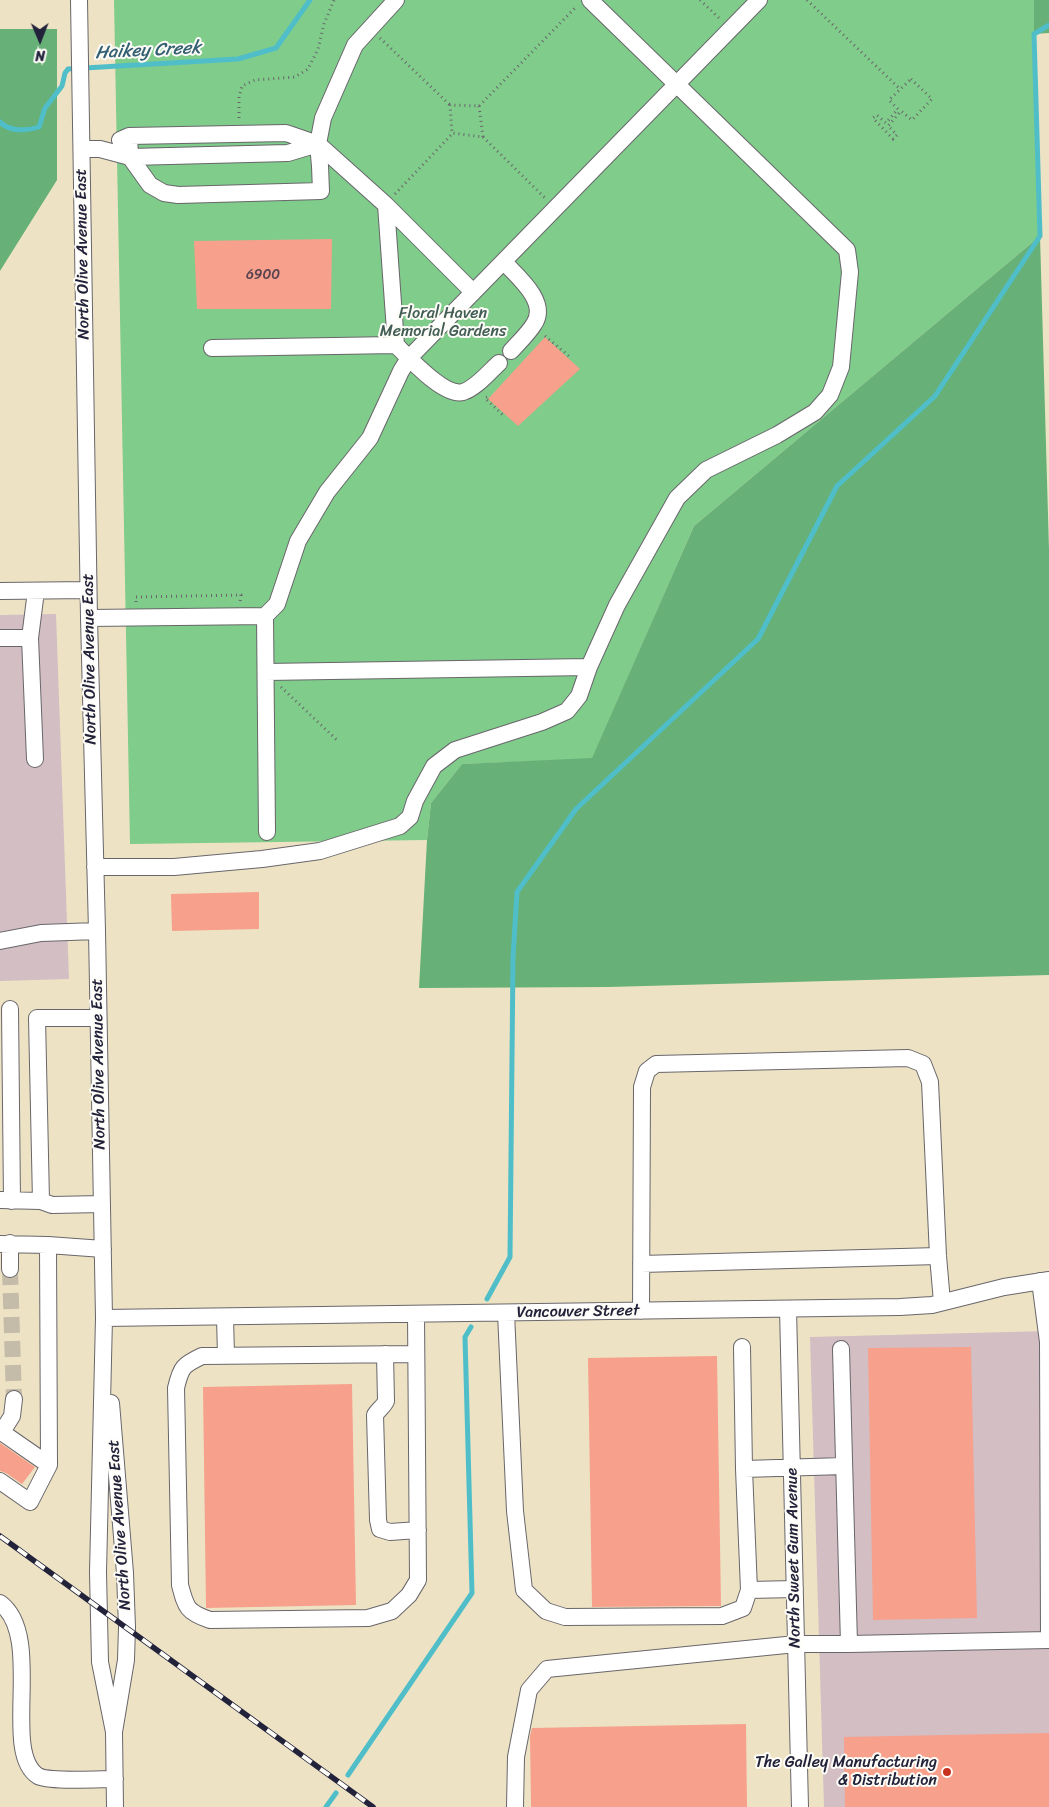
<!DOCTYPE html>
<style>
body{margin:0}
#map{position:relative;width:1049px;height:1807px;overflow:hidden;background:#ede3c4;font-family:Sriracha,sans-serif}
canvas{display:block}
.north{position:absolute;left:15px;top:15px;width:50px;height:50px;-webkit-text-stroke:4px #fdfcf7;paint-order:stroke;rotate:179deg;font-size:14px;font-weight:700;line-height:20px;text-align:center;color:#22223b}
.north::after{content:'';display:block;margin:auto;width:18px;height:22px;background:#22223b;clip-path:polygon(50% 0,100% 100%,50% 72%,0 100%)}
</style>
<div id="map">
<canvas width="1049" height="1807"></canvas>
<div class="north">N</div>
</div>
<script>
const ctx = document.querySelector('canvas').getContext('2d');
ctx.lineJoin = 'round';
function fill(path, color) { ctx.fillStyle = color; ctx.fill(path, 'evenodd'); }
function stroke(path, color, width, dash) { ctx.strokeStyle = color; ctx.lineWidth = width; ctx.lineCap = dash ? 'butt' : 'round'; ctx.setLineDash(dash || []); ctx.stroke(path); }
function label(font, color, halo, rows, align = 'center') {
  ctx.font = font + ' Sriracha,sans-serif'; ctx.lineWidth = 4; ctx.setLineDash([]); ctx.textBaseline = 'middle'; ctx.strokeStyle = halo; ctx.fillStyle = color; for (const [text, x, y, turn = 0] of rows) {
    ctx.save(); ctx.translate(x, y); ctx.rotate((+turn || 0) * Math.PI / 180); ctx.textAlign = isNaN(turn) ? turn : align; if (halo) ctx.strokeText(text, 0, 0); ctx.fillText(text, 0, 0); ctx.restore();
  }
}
const industrial = new Path2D(`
 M56 614 69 979 0 981V615Z
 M1049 1331V1807H824L810 1337Z`);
const green = new Path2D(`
 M114 0H1034L1040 236 694 526 592 759 462 764 431 803 427 840 130 844Z`);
const forest = new Path2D(`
 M1034 0H1049V33L1034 34Z
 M0 29H57V180L0 271Z
 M1040 236 1049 550V975L608 987 419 988 427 840 431 803 462 764 592 758 694 526Z`);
const stream = new Path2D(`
 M0 122C10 132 27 131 39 127L45 108 62 86 65 73 68 69 238 59 276 48 310 0
 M487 1299 510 1257 513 957 517 892 576 809 758 639 837 486 935 396 1040 236 1034 34 1049 25
 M348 1775 472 1593 465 1337 471 1327
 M326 1807 336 1793`);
const building = new Path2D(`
 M332 239 331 309H197L194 241Z
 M545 337 580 369 518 426 488 399Z
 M259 892V929L172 931 171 894Z
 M971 1347 977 1618 873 1620 868 1348Z
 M717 1356 721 1606 592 1607 588 1358Z
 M352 1384 356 1605 206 1608 203 1387Z
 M0 1443 35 1467 22 1484 6 1473 0 1471Z
 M746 1724 747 1807H531L530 1736 532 1728Z
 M1049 1733V1807H845L844 1737Z`);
const minorTunnel = new Path2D(`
 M10 1269 14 1399`);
const path = new Path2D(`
 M700 0 720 19
 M807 0 900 89
 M380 38 450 105
 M911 79 932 99 912 120 901 111 888 126 897 135 893 139 873 118 877 115 886 123 898 109 889 100Z
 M479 106 483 137 452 133 450 105 479 106 576 7
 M239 118V97L242 86 255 80 295 77 308 69 318 49 324 24 334 0
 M483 137 545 198
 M395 194 453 133
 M545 336 570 357
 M487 397 485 398 505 417
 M136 602V597L241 595 240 602
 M281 687 339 742`);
const minor = new Path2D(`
 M79 0 89 618 97 931 104 1318 98 1572 100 1662 114 1732
 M396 0 355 45 323 118 318 144 386 205 473 292
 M129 136 130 157 150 185 164 193 178 195 321 191 320 166 318 144
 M120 140 129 136 286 133 318 144
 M82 149H100L130 157 288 153 318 144
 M386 205 396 345C409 358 444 397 463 392 476 388 489 372 499 363
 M504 262C517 276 549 302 534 324 528 334 518 343 511 351
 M212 348 396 345
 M0 591 88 590
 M89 618 265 616
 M0 638H30L35 759
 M30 638 36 591
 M266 672 589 667
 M267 832 265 616 277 604 298 541 327 492 370 438 401 371 409 358 759 0
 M95 867H174L262 859 320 851 400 826 410 817 415 801 434 766 455 750 542 722 567 711 579 696 589 667 617 605 677 498 706 470 777 435 815 412 830 395 841 367 850 272 847 250 590 0
 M0 941 41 933 97 931
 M10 1009 12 1201
 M98 1018H37L41 1201 52 1205 102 1204
 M0 1200 41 1201
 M10 1243V1269
 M0 1244 48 1245 103 1249
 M641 1264 938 1256
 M1040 1281 1048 1342 1049 1637
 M788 1309 800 1807
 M641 1311 642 1087 647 1071 656 1064 908 1058 923 1064 930 1082 938 1256 942 1302
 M506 1313 515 1511 524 1590 546 1611 565 1617 722 1616 743 1608 749 1590 795 1589
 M416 1314 418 1580 409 1595 392 1611 368 1618 210 1620C187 1612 186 1608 180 1585L176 1388C181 1367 183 1365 202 1356L416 1354
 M225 1317 226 1356
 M104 1318 900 1307 932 1305 1004 1287 1049 1280
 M742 1347 744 1469 749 1590
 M841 1349 849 1644
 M385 1354 386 1401C384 1406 378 1410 375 1415L378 1520 380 1529 390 1532 418 1530
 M111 1403 125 1573 127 1627 126 1660 114 1732 115 1807
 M0 1431 49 1465 48 1245
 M2 1432 12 1416 14 1399
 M744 1469 844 1466
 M0 1481 30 1502 49 1465
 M0 1603C45 1636 0 1752 38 1776 49 1782 100 1779 115 1779
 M515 1807 516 1757 529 1690 547 1669 796 1644H849L1049 1640`);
const rail = new Path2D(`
 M0 1536 373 1807`);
const markers = [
 [947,1772,5,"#c8321e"]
];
const numberNames = [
 ["6900",263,275]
];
const streetNames = [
 ["North Olive Avenue East",83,254,-91],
 ["North Olive Avenue East",90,659,-91],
 ["North Olive Avenue East",99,1064,-91],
 ["Vancouver Street",578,1312,-1],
 ["North Olive Avenue East",120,1525,-94],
 ["North Sweet Gum Avenue",794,1558,-91]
];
const parkNames = [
 ["Floral Haven",443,314],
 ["Memorial Gardens",443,332]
];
const poiNames = [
 ["The Galley Manufacturing",937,1763],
 ["& Distribution",937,1781]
];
const waterNames = [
 ["Haikey Creek",148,51,-3]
];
fill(industrial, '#d2bec3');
fill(green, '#7fcc8b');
fill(forest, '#67b077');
stroke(stream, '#50bec8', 5);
fill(building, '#f7a08c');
stroke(minorTunnel, '#c4bca9', 16, [16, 8]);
stroke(minor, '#69666b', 18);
stroke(path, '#69666b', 3, [1, 4]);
stroke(minor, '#fff', 16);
stroke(rail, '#22223b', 5.5);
stroke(rail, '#fdfcf7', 4, [11]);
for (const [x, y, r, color] of markers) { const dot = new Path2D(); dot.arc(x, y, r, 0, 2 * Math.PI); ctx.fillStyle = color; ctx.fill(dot); stroke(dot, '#fdfcf7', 2); }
label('14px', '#57424f', null, numberNames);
label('16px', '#22223b', '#fdfcf7', streetNames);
label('16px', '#435e57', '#fdfcf7', parkNames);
label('16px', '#22223b', '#fdfcf7', poiNames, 'right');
label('italic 18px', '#346073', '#fdfcf7', waterNames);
</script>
